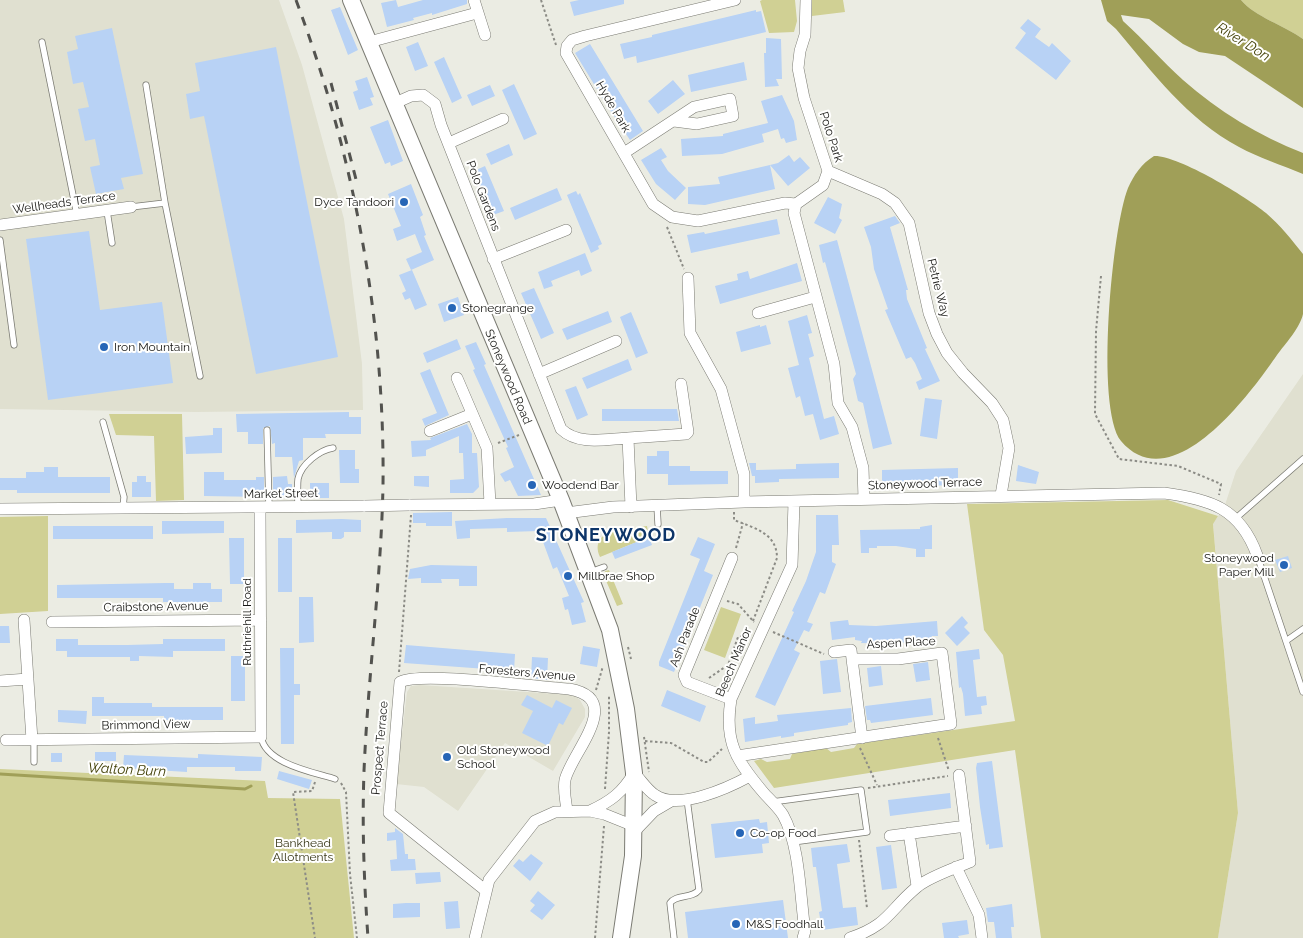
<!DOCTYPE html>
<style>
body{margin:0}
canvas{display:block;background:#ebece3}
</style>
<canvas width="1303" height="938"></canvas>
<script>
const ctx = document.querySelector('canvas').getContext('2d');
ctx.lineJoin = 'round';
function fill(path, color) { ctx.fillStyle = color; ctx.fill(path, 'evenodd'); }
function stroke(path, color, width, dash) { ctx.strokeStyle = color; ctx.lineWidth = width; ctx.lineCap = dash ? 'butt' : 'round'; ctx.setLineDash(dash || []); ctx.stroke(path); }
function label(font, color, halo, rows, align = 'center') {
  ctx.font = font + ' Raleway,sans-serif'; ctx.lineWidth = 4; ctx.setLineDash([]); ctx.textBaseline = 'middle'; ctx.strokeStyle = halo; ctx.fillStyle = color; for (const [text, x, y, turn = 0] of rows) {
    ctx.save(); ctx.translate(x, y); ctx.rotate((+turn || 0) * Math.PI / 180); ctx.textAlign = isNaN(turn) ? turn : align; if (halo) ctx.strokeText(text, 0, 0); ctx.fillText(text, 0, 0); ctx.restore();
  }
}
const built = new Path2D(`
 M0 0H279L302 65 344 219 362 364 363 410 196 412 0 409Z
 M1303 374V938H1218L1238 813 1213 523 1224 508 1236 471Z
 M420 685 573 695 580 700 585 709V717L553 771 505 743 458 811 424 787 396 784 407 692 411 686Z`);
const green = new Path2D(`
 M762 0H795L797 21 794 32 769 33 760 1Z
 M812 0H843L845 12 812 16Z
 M1241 0H1303V39C1284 25 1255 17 1241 0Z
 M109 414H182L184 500 156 501 154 436 116 435Z
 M1168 500 1218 516 1213 524 1238 813 1218 938H1041L1015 750 774 788 754 761 761 759 767 762 790 759 792 754 826 748 831 752 854 748 857 744 1015 721 1003 655 984 630 967 504Z
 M48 516V611L0 614V517Z
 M647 526 649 537 600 557C588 528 628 529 647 526Z
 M609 570 623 604 617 606 604 576 605 571Z
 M721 607 741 614 725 658 704 650Z
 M0 769 265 781 268 798 340 799 354 938H0Z`);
const water = new Path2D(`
 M1101 0H1241C1255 17 1284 25 1303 39V108L1225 56 1199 52 1183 44 1149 19 1121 15 1123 21C1144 40 1162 61 1183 80 1218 111 1259 136 1303 153V174C1282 165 1259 158 1239 147 1187 119 1153 73 1116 29L1107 21Z
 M1154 156C1178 155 1247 197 1266 213 1280 225 1292 240 1303 254 1303 271 1303 297 1303 314 1300 328 1285 344 1277 355 1251 393 1172 501 1121 441 1095 408 1112 228 1128 188 1134 175 1141 164 1154 156Z`);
const stream = new Path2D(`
 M0 774 245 789 251 786`);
const building = new Path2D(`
 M396 0 398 7 423 0H467V4L432 15V13L413 18 414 20 387 27 381 3Z
 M579 0H624V4L574 16 570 2Z
 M340 7 358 50 348 55 331 10Z
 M756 10V12L761 11 766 32 637 63 636 56 624 59 620 44 652 37V35Z
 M1028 19 1041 29 1035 37 1049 47 1052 43 1071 61 1056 80 1015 48 1026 33 1020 28Z
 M112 28 143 174 121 178 124 189 96 194 90 167 100 165 95 139 85 141 78 109 89 107 83 82 73 84 67 52 78 49 75 36Z
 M766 38 781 39 782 79H776L779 86 765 87 764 53H766Z
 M418 42 428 66 415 71 406 47Z
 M590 44 643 131 630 140 606 104 575 53Z
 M276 47 338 357 256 374 204 116 190 119 186 94 200 91 195 63Z
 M444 57 462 98 452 103 434 62Z
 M744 62 747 80 691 92 688 75Z
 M367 77 374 97 370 98 373 105 359 110 353 92 358 90 355 81Z
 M673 80 685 94 658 114 648 101Z
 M514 84 537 134 524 140 502 90Z
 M490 85 495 96 472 106 467 95Z
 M782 95 794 121 797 140 786 143 784 138 781 139 778 129 762 134 764 142 722 154 682 156 681 139 723 136V134L768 123 761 101Z
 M388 120 403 161 391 166 390 162 385 164 370 127Z
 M509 144 513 155 491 165 486 154Z
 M661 148 667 157 661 160 668 171 686 188 675 200 656 184 641 160Z
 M789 155 794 162 800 157 810 168 788 186 770 165 778 163Z
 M770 165 775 189 705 205 688 204V187L720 184 718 177Z
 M485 166 504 211 493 215 474 171Z
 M411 184 423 215 420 217 426 235 424 236 434 260 411 270 406 259 422 252 415 234 397 241 393 229 401 226 388 194Z
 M557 188 562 200 515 220 510 208Z
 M576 191 578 195 580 193 602 244 598 246 599 249 591 253 567 195Z
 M828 197 842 204 839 218 842 220 835 234 814 223Z
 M895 216 900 223 890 227 908 290H906L907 299 927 348 925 349 940 381 919 390 916 382 922 379 915 363 911 357 906 359 885 310 888 309 874 269 871 247 864 227Z
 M777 219 780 234 691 253 687 235 704 232 705 234Z
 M89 231 100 310 162 302 173 383 48 400 26 239Z
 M837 240 892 444 873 449 863 403 858 401 853 379 856 374 825 262 823 263 819 245Z
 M585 253 592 271 581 276 579 270 551 281 553 286 544 289 538 272Z
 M797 263 802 281 720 304 715 286 738 280 737 274 748 271 750 279Z
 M412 270 427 305 415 310 410 298 405 300 402 293 406 291 399 275Z
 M534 288 554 333 541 339 521 293Z
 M458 297 464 315 444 322 438 304Z
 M608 311 612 322 567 340 562 329Z
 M631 312 648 353 636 358 620 317Z
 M807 315 812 333 808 334 814 356 809 358 824 419 834 416 839 434 820 440 813 414 805 416 800 396 796 398 788 368 799 365 788 321Z
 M760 325V327L766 325 771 344 741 352 736 332Z
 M457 339 461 349 427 363 423 353Z
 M476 342 486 364 484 365 541 495 518 496 510 480 505 482 500 474 514 467 506 448 508 447 473 370 475 369 465 346Z
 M628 359 632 370 587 389 582 378Z
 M430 369 449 415 425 426 422 419 437 413 420 373Z
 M576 386 588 415 577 420 565 390Z
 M925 398 942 400 937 439 920 436Z
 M602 409H677L679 421H602Z
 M349 412V417H361V434H325L326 438H303V460L299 461 294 478 292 457H275V443L272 444 270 426 263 428V444H248V432H237L236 414Z
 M467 424 472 434V453H477L479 487 473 493H450V480L464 479 463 453H459V436L426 450V456L412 457 411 441 431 440 430 438Z
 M213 428H222V453L186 454 185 437 213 435Z
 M339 450H355V469H359V483H340Z
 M657 451H669V466H690V471H728V484L668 485V474H647V456H657Z
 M749 463H756V470L796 469V464L839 463V478L779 479V482L755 483V476H752Z
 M1018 465 1039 472 1036 484 1016 481Z
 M44 467H58V477H110V493H17V490H0V478H26V472H44Z
 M958 468V485L882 487V470Z
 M204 472H224V480H256V477H264V497L204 496Z
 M137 476H146V482H151V497H132V482H137Z
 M287 476 288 484H292V498H273V477Z
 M414 476H429V487L414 486Z
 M310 483H329V498H310Z
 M452 512V526H426V523H413V513Z
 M816 515H838L839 545H832V562L836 564 825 594 820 592 807 622 813 624 809 632 804 630 794 650 800 653 775 706 755 697 794 612 792 611 806 581 816 552Z
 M507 518H546L584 602 581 603 586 622 572 625 568 609 565 610 562 598 569 596 557 567 553 569 539 531 507 532V528L470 529V538L457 539 455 521Z
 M342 519 361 520V532H344V537L341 539H332V532L296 533V520Z
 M162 521H224V533L162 534Z
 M932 525V549H925V557H916V549L896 546H877V548H869V553H861L860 530 920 529V527Z
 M53 526H153V539H53Z
 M649 537 652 545 615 559 612 552Z
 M698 537 715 544 704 571 713 575 674 672 659 666V662L700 559 690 555Z
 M229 538H244V584H230Z
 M278 538H292V592H278Z
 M1288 556 1292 568 1280 572 1275 560Z
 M431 565 477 566V586H459V579H441L442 583H421V578L408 579 410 569Z
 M166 583H174V589H193V583H211V589H222V602H163V598H57V585Z
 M299 597H313L314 642 299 643Z
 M962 616 968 623 964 627 970 633 957 646 945 633Z
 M848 620 849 625 876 626 937 621 938 636H932V639L892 644 861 643 862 641 855 640V637L832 640 830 622Z
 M0 626H9L10 643H0Z
 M56 639H78V645H127L163 644V639H225V651H173V657L139 656V661H130V657H67V651H56Z
 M406 645 515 654 514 671 404 663Z
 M583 646 600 649 597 667 580 664Z
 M280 648H294V684H300V695H294V744H281Z
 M979 649 980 659 973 660 977 697 986 696 987 705 981 706 982 714 965 716 963 694 961 687 959 688 956 652Z
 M231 656H245V701H231Z
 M532 657 548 658 547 680 531 678Z
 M837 659 841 692 823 694 820 661Z
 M928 662 930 680 916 682 913 664Z
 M881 666 883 685 869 687 867 668Z
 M667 690 706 706 700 722 661 706Z
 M527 695 552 708 556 700 572 708 563 725 559 723 548 746 522 733 533 711 521 705Z
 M92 697H104V703H152V707H223V720H164V716H92Z
 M931 698 933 715 871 723 870 720H867L865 706Z
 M851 708 852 722 848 723V725L794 733V736L781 738V736L745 742 743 719 755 717V724L778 721 777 715Z
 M58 710 87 711 86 724 58 722Z
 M95 752H116V761H95Z
 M51 753H62V762H51Z
 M198 754 262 757 261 771H235V767H187V772L123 768 124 755 198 758Z
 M992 761 1003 847 989 849V844L986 845 980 807 976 768 977 763Z
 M279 771 312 780 309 789 277 779Z
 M950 793 951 808 890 816 888 800Z
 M759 819 760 823 767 822 769 843 762 844 763 853 715 858 711 824Z
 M395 828 403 834 405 854H408V859H415L416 870 391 871 390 860 397 859 396 840 387 841V833L395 832Z
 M847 844 850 862 837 864 843 908 856 907 858 925 822 930 819 912 822 911 816 867H813L811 848Z
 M891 845 897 888 882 890 876 847Z
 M531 854 543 863 530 881 513 866 519 859 523 862Z
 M440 872 441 882 416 884 415 873Z
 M538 891 555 905 542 920 530 911 535 905 530 901Z
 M783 900 788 938H688L685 912Z
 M458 901 460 928 446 929 444 902Z
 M406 903H420V917L393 918V904Z
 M1012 904 1014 927H1011L1012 938H996L994 922H988L986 908Z
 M967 920 969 934 958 936 959 938H944L942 923Z`);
const path = new Path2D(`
 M541 0 556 45
 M667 227 684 269
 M1101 276 1096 331 1095 414 1119 459 1178 466 1221 484 1219 495
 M498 443 519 435
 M734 512V520C754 528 777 533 777 558L753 621
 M736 548 743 523
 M727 601 738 604 754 622
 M773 632 824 654
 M628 647 631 659
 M399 672 411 515
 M709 678 728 665 738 637 747 635
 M596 690 603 666
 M644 737 649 772
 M938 738 949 771
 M645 741 671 743 704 762H708L722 749
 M860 748 877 785
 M315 782 312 791 293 792 315 938
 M341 783 346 792 350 874 357 938
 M868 788 948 776
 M605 789 609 732V696
 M859 840 867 908
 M595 938 604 826`);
const service = new Path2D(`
 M42 42 77 215
 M165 203 200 376
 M131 207 165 203 146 85
 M107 211 112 243
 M0 240 14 345
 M103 422 124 497 123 508
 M267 430 269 508
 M657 506 658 524
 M298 507C298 498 297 487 298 479 301 464 320 450 333 448
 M1235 519 1303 459
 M1257 555 1303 692
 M590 572 604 567
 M1286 641 1303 629
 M261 737C266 764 313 772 335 779
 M34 740V762
 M772 802 861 790 867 832 793 842
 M674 938 670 903C676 894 692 899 699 890L687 799`);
const minor = new Path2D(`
 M474 0 485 35
 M735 0 585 36 572 40 567 46 566 53 653 204 672 217 698 221 785 203 796 204
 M806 0 805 35 800 51 798 68 804 98 828 171 823 185 796 204 794 213 834 364 838 403 852 427 863 468 864 499
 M369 42 477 13
 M393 104 411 96 423 95 435 104 441 125 561 429C579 446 606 439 628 438L631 507
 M449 143 503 119
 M624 153 694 107 730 99 733 116 697 124 674 121
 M828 171 882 194 895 203 909 223 929 313 937 334 947 353 963 373 992 403 1003 420 1009 448 1001 495
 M0 225 131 207
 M493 259 566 230
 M688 278 690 333 721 389 744 474V502
 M758 313 815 297
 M539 374 616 341
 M457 378 487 448 490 504
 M430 431 472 414
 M628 438 686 434 688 432 681 384
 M794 502 792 565 731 699C724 742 736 760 763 792 769 799 778 807 783 815 800 845 800 897 805 931L803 938
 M409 505 534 504 561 500
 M0 509 365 506
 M566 513 613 507 744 502 1164 493C1210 499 1240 508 1257 555
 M24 620 32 740
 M52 622 261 620
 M834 652 851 650 852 659
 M0 681 28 679
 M731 699 687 682 684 675 732 558
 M6 740 261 737 260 508
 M737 756 951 724 942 653 898 659H852L862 738
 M590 811C611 801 622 793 634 773 641 780 647 790 655 795 678 811 728 788 750 776
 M634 832 654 811 671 801
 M909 833 917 886
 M890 836 966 826
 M956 867 979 915 982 938
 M485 890 389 813 400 682C421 671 538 687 569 689 626 699 571 753 565 780 563 790 566 801 567 811
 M475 938 489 880 535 821 555 812 590 811 604 814 634 826
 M850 938C889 925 889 910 917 887 929 877 955 868 970 862L959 775`);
const primary = new Path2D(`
 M351 0 561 500 610 630 626 709 634 773 633 856 621 938`);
const rail = new Path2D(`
 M296 0C354 155 385 320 383 486 381 581 368 676 364 771 362 827 364 882 368 938
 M331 83 358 187`);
const minorBridge = new Path2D(`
 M365 506 409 505`);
const markers = [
 [404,202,5,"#2665b6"],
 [452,308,5,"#2665b6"],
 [104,347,5,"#2665b6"],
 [532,485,5,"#2665b6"],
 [1284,565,5,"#2665b6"],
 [568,576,5,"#2665b6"],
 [447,757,5,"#2665b6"],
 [740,833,5,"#2665b6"],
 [736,924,5,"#2665b6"]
];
const streetNames = [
 ["Hyde Park",613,107,60],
 ["Polo Park",831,137,72],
 ["Polo Gardens",483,196,69],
 ["Wellheads Terrace",64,203,-8],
 ["Petrie Way",938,288,76],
 ["Stoneywood Road",508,377,67],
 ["Stoneywood Terrace",925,484,-2],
 ["Market Street",281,494,-1],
 ["Craibstone Avenue",156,607,-1],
 ["Ruthriehill Road",247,622,-90],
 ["Ash Parade",685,637,-69],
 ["Aspen Place",901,643,-3],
 ["Beech Manor",734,662,-67],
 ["Foresters Avenue",527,673,5],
 ["Brimmond View",146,725,-1],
 ["Prospect Terrace",380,748,-85]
];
const poiNames = [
 ["Dyce Tandoori",394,202,"right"],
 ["Stonegrange",462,308],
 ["Iron Mountain",114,347],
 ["Woodend Bar",542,485],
 ["Stoneywood",1274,558,"right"],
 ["Paper Mill",1274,572,"right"],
 ["Millbrae Shop",578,576],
 ["Old Stoneywood",457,750],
 ["School",457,764],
 ["Co-op Food",750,833],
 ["M&S Foodhall",746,924]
];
const parkNames = [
 ["Bankhead",303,843],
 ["Allotments",303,857]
];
const waterNames = [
 ["River Don",1243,42,32],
 ["Walton Burn",127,770,3]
];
const districtNames = [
 ["STONEYWOOD",606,536]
];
fill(built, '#e0e0d0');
fill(green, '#d0d094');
fill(water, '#a09f58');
stroke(stream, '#a09f58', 3);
fill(building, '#b8d2f5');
stroke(service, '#7b7b73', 7);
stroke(minor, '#7b7b73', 12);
stroke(primary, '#7b7b73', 18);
stroke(path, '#8c8c86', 2, [2.5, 2.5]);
stroke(service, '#fff', 5.5);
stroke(minor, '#fff', 11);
stroke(primary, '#fff', 16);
stroke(rail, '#53534f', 3, [9, 9]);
stroke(minorBridge, '#7b7b73', 12, []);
stroke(minorBridge, '#fff', 11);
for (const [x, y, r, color] of markers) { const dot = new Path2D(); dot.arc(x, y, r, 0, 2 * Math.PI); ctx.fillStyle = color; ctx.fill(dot); stroke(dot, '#fffffe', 2); }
label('12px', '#191916', '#fffffe', streetNames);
label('12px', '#191916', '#fffffe', poiNames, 'left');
label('12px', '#373616', '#fffffe', parkNames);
label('italic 14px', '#413f05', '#fffffe', waterNames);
ctx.letterSpacing = '1px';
label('bold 18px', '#0d3569', '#fffffe', districtNames);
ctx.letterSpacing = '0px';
</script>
